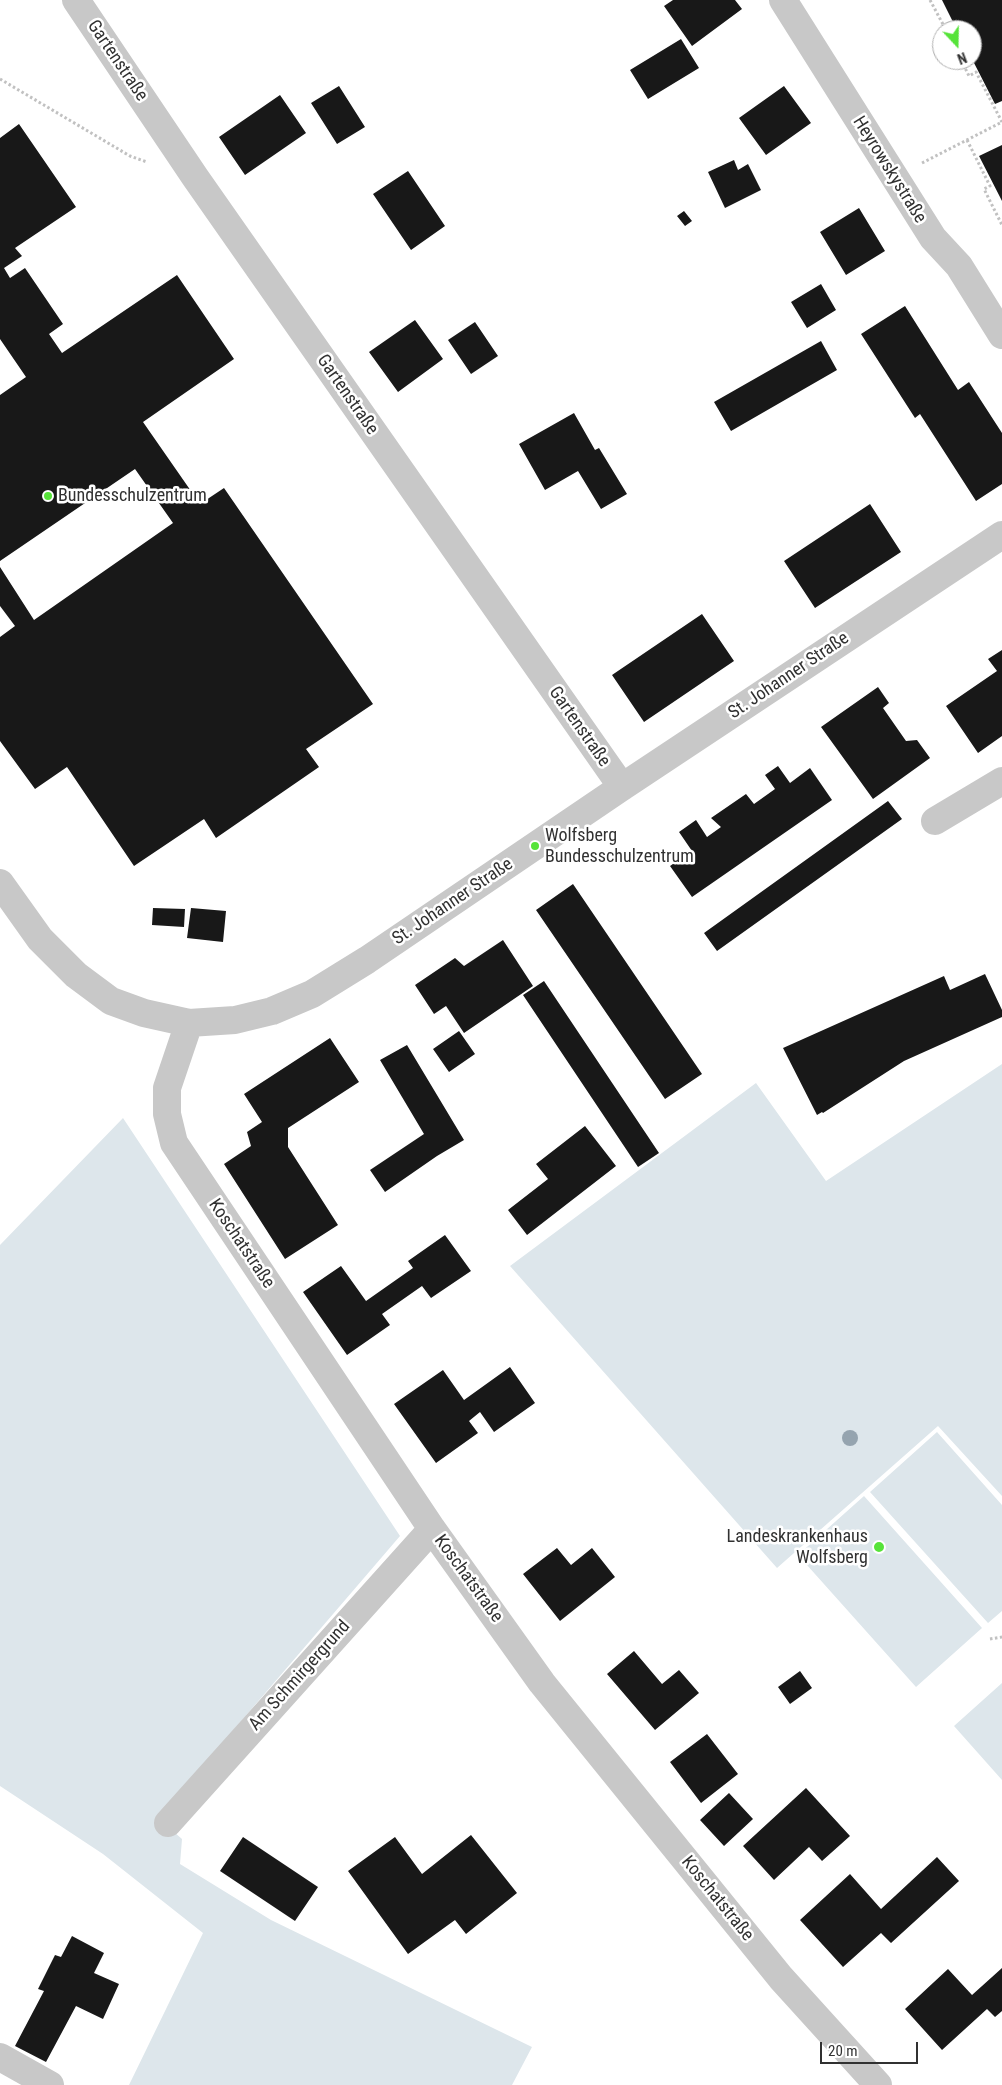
<!DOCTYPE html>
<meta charset="utf-8">
<style>
body{margin:0}
#map{position:relative;width:1002px;height:2085px;overflow:hidden;background:#fff;font-family:"Roboto Condensed",sans-serif}
canvas{display:block}
.north{position:absolute;left:932px;top:20px;width:50px;height:50px;box-sizing:border-box;background:#fff;border:1px solid #adadad;border-radius:50%;rotate:159deg;font-size:14px;font-weight:700;line-height:20px;text-align:center;color:#313131}
.north::after{content:'';display:block;margin:auto;width:18px;height:22px;background:#56e339;clip-path:polygon(50% 0,100% 100%,50% 72%,0 100%)}
.scale{position:absolute;left:820px;top:2042px;width:98px;height:22px;box-sizing:border-box;border:2px solid #313131;border-top:0;padding-left:6px;font-size:15px;line-height:18px;white-space:nowrap;color:#313131;-webkit-text-stroke:4px #fff;paint-order:stroke}
</style>
<div id="map">
<canvas width="1002" height="2085"></canvas>
<div class="north">N</div>
<div class="scale">20 m</div>
</div>
<script>
const ctx = document.querySelector('canvas').getContext('2d');
ctx.lineJoin = 'round';
function fill(path, color) { ctx.fillStyle = color; ctx.fill(path, 'evenodd'); }
function stroke(path, color, width, dash) { ctx.strokeStyle = color; ctx.lineWidth = width; ctx.lineCap = dash ? 'butt' : 'round'; ctx.setLineDash(dash || []); ctx.stroke(path); }
function label(font, color, halo, rows, align = 'center') {
  ctx.font = font + ' "Roboto Condensed",sans-serif'; ctx.lineWidth = 5; ctx.setLineDash([]); ctx.textBaseline = 'middle'; ctx.strokeStyle = halo; ctx.fillStyle = color; for (const [text, x, y, turn = 0] of rows) {
    ctx.save(); ctx.translate(x, y); ctx.rotate((+turn || 0) * Math.PI / 180); ctx.textAlign = isNaN(turn) ? turn : align; if (halo) ctx.strokeText(text, 0, 0); ctx.fillText(text, 0, 0); ctx.restore();
  }
}
const green = new Path2D(`
 M1002 1064V1496L938 1426 777 1568 510 1266 756 1083 826 1181Z
 M123 1118 400 1536 158 1818 182 1839 180 1864 271 1920 532 2047 512 2085H129L203 1933 103 1854 0 1786V1245Z
 M937 1432 1002 1505V1611L988 1623 870 1492Z
 M864 1496 982 1628 916 1687 798 1555Z
 M1002 1683V1780L954 1726Z`);
const building = new Path2D(`
 M673 0H735L742 9 692 46 664 6Z
 M942 0H1002V101L995 104 972 59V30H957Z
 M681 39 699 68 648 99 630 70Z
 M339 86 365 127 337 144 311 103Z
 M784 86 811 123 766 155 739 118Z
 M280 95 306 133 245 175 219 137Z
 M19 124 76 207 15 248 22 256 4 268 10 278 25 268 63 324 49 334 62 353 177 275 234 359 143 422 200 504 224 488 373 704 306 749 319 767 216 838 204 819 134 866 67 767 35 789 0 741V637L15 626 0 606V567L34 620 173 523 135 469 0 561V395L26 377 0 339V138Z
 M1002 145V201L979 156Z
 M734 160 738 170 748 164 761 190 725 208 708 172Z
 M408 171 445 226 411 250 373 194Z
 M859 208 885 251 846 275 820 232Z
 M684 211 692 221 685 226 677 216Z
 M821 284 836 310 807 328 791 302Z
 M905 306 958 390 969 382 1002 433V484L976 501 920 414 915 418 861 334Z
 M415 320 443 359 398 392 369 352Z
 M475 322 498 356 471 374 448 340Z
 M821 341 837 370 731 431 714 402Z
 M574 413 595 450 599 448 627 494 601 509 578 471 545 490 519 444Z
 M870 504 901 552 815 608 784 561Z
 M702 614 734 661 644 722 612 675Z
 M1002 650V736L978 753 946 706 997 671 988 659Z
 M878 687 889 703 883 708 906 741 917 740 930 758 873 799 821 727Z
 M778 766 790 783 810 768 832 800 692 897 670 866 692 851 679 832 696 820 707 837 721 827 711 818 746 794 754 804 775 789 765 775Z
 M888 801 902 819 717 951 704 933Z
 M573 884 702 1074 665 1099 536 910Z
 M153 908 185 909 184 927 152 925Z
 M191 908 226 911 223 942 187 938Z
 M503 940 533 986 464 1033 446 1006 434 1014 415 985 455 958 464 966Z
 M985 974 1002 1010V1017L904 1061 823 1113 822 1112 817 1115 783 1048 944 976 950 990Z
 M544 981 659 1153 638 1167 523 995Z
 M459 1031 475 1054 449 1072 433 1049Z
 M330 1038 359 1082 288 1128V1147L338 1225 285 1259 224 1164 251 1146 247 1132 262 1122 244 1094Z
 M407 1045 464 1140 437 1156 385 1192 370 1170 424 1134 380 1060Z
 M585 1126 616 1166 527 1235 508 1210 548 1179 536 1164Z
 M445 1235 471 1271 431 1298 422 1286 382 1314 390 1325 347 1355 303 1292 341 1266 366 1301 413 1268 408 1261Z
 M510 1367 535 1403 494 1432 480 1412 469 1421 478 1433 436 1463 394 1404 443 1370 464 1400Z
 M557 1548 571 1565 592 1548 615 1577 560 1621 523 1574Z
 M634 1651 662 1684 679 1670 699 1693 655 1730 607 1674Z
 M800 1671 812 1688 790 1704 778 1687Z
 M707 1734 738 1774 701 1803 670 1762Z
 M806 1788 850 1836 822 1861 809 1847 774 1880 743 1846Z
 M729 1793 753 1819 724 1846 700 1820Z
 M471 1835 517 1893 466 1934 455 1920 408 1954 348 1871 395 1837 422 1874Z
 M243 1837 318 1887 295 1921 220 1871Z
 M937 1857 959 1881 891 1943 881 1933 843 1967 800 1920 850 1874 881 1909Z
 M72 1936 104 1953 94 1973 119 1984 103 2019 76 2006 46 2062 15 2046 44 1991 38 1989 55 1955 61 1957Z
 M1002 1968V2011L995 2017 987 2009 942 2050 905 2009 948 1969 972 1995Z`);
const path = new Path2D(`
 M930 0 946 30
 M961 60 969 76 976 72 1002 122
 M0 79 130 156 147 162
 M967 140 990 186 984 189 1002 225
 M922 163 1002 122
 M990 1639 1002 1637`);
const minor = new Path2D(`
 M76 0 195 177 622 787
 M783 0 933 238 959 266 1002 335
 M935 821 1002 781
 M0 883 40 939 76 975 111 1001 144 1013 189 1023 235 1020 272 1011 312 994 367 960 622 787 1002 535
 M189 1023 167 1088V1114L174 1143 432 1529 542 1683 781 1978 878 2085
 M168 1823 432 1529
 M0 2057 50 2085`);
const trees = [
 [850,1438]
];
const markers = [
 [48,496,5,"#56e339"],
 [535,846,5,"#56e339"],
 [879,1547,6,"#56e339"]
];
const streetNames = [
 ["Gartenstraße",117,61,56],
 ["Heyrowskystraße",889,170,58],
 ["Gartenstraße",347,395,55],
 ["St. Johanner Straße",789,676,-34],
 ["Gartenstraße",579,727,55],
 ["St. Johanner Straße",453,902,-34],
 ["Koschatstraße",241,1244,56],
 ["Koschatstraße",468,1579,54],
 ["Am Schmirgergrund",300,1676,-48],
 ["Koschatstraße",717,1899,51]
];
const poiNames = [
 ["Bundesschulzentrum",58,496],
 ["Wolfsberg",545,836],
 ["Bundesschulzentrum",545,857],
 ["Landeskrankenhaus",868,1537,"right"],
 ["Wolfsberg",868,1558,"right"]
];
fill(green, '#dde6eb');
fill(building, '#181818');
stroke(path, '#c1c1c1', 3, [2.5, 2.5]);
stroke(minor, '#c8c8c8', 28);
ctx.fillStyle = '#95a4af';
for (const [x, y] of trees) { ctx.beginPath(); ctx.arc(x, y, 8, 0, 2 * Math.PI); ctx.fill(); }
for (const [x, y, r, color] of markers) { const dot = new Path2D(); dot.arc(x, y, r, 0, 2 * Math.PI); ctx.fillStyle = color; ctx.fill(dot); stroke(dot, '#fff', 2); }
label('18px', '#313131', '#fff', streetNames);
label('18px', '#313131', '#fff', poiNames, 'left');
</script>
